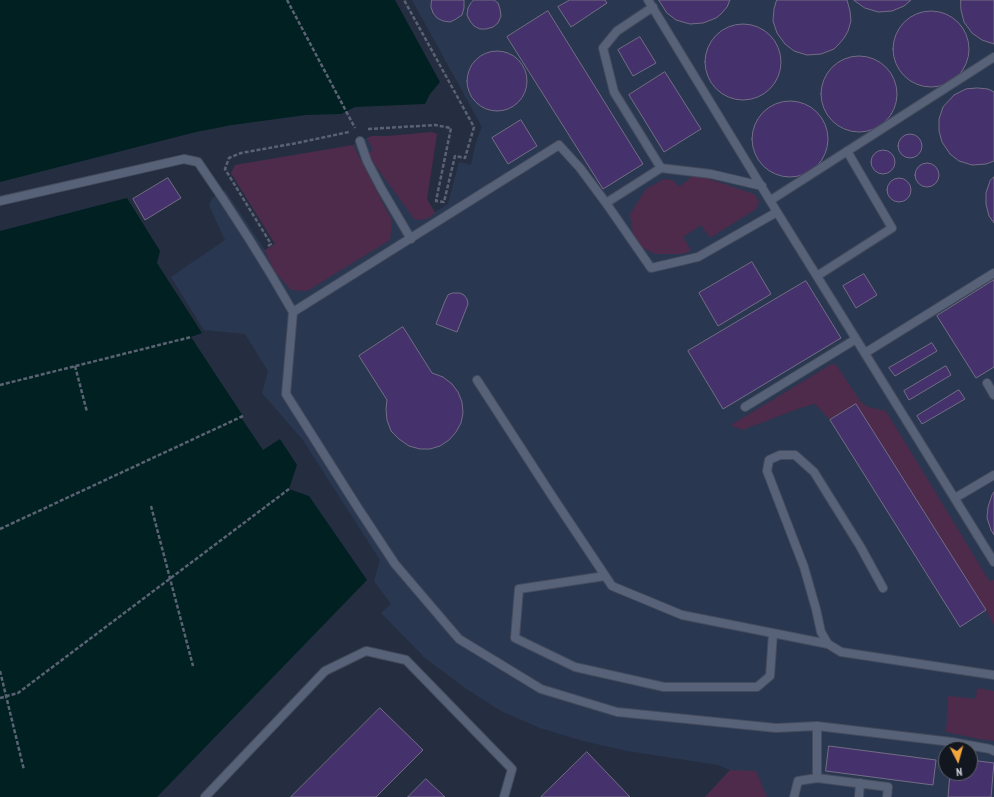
<!DOCTYPE html>
<style>
body{margin:0}
#map{position:relative;width:994px;height:797px;overflow:hidden;background:#252e41;font-family:"PT Sans Narrow",sans-serif}
canvas{display:block}
.north{position:absolute;left:938px;top:741px;width:40px;height:40px;box-sizing:border-box;background:#12171f;border:1px solid #5d636d;border-radius:50%;rotate:174deg;font-size:11px;font-weight:700;line-height:16px;text-align:center;color:#ced5e1}
.north::after{content:'';display:block;margin:auto;width:14px;height:18px;background:#f1a63f;clip-path:polygon(50% 0,100% 100%,50% 72%,0 100%)}
</style>
<div id="map">
<canvas width="994" height="797"></canvas>
<div class="north">N</div>
</div>
<script>
const ctx = document.querySelector('canvas').getContext('2d');
ctx.lineJoin = 'round';
function fill(path, color) { ctx.fillStyle = color; ctx.fill(path, 'evenodd'); }
function stroke(path, color, width, dash) { ctx.strokeStyle = color; ctx.lineWidth = width; ctx.lineCap = dash ? 'butt' : 'round'; ctx.setLineDash(dash || []); ctx.stroke(path); }
const built = new Path2D(`
 M412 0H994V797H705L730 770 718 765 627 751 583 741 540 728 501 711 465 688 425 658 381 613 391 604 374 581 380 560 303 440 262 393 268 371 245 334 204 330 171 277 225 240 209 205 212 198 225 190 265 250 275 244 231 173 235 165 353 145 360 141 372 136 427 199 435 212 448 204 459 162 471 165 476 142 482 127ZM946 749H970V773H946Z`);
const green = new Path2D(`
 M432 132 437 134 427 199 435 213 427 219 415 220 370 158V152L373 150 367 138 372 136H387Z
 M353 145 391 219 392 225 390 240 307 291 291 290 274 271 265 250 275 244 231 173 235 165Z
 M693 176 706 178 754 194 759 201 756 209 710 238 701 225 683 237 691 250 683 254H655L641 247 633 234 630 214 646 189 664 179 673 180 679 187Z
 M832 364 836 365 861 402 868 407 886 411 990 582 994 580V625L986 610 856 404 830 420 815 404 803 407 742 430 731 425Z
 M977 688 994 691V741L979 739 946 732 948 696 976 699Z
 M730 770 756 771 767 797H705Z`);
const water = new Path2D(`
 M0 0H395L440 82 430 94 425 104 355 107 341 114 306 115 232 125 196 132 0 182Z
 M127 198 160 251 157 263 202 333 191 337 243 416H240L263 450 280 439 297 465 289 489 309 496 367 580 157 797H0V231Z`);
const building = new Path2D(`
 M432 0H464V8L462 15 456 19 450 22 443 21 437 18 433 13 431 7Z
 M474 0H494L498 3 500 9 501 16 498 23 493 27 486 29H480L474 26 470 21 467 15 468 8 471 3Z
 M570 0H605L607 3 571 27 558 7Z
 M659 0H730L727 7 721 14 716 18 703 23 690 24 676 20 667 13Z
 M777 0H847L850 11 851 21 848 31 844 38 839 44 834 49 821 54 807 55 794 51 785 44 777 33 773 21 774 9Z
 M854 0H911L904 6 892 11 878 12 865 8Z
 M961 0H994V44L982 40 972 33 964 22 961 10Z
 M893 49a38 38 0 1 1 76 0a38 38 0 1 1-76 0Z
 M548 11 643 164 603 189 507 37Z
 M705 62a38 38 0 1 1 76 0a38 38 0 1 1-76 0Z
 M640 37 656 63 633 76 618 50Z
 M467 81a30 30 0 1 1 60 0a30 30 0 1 1-60 0Z
 M821 94a38 38 0 1 1 76 0a38 38 0 1 1-76 0Z
 M665 72 701 129 664 152 629 95Z
 M978 88 988 89 994 92V161L986 164 972 165 959 161 950 154 942 142 939 131V119L943 107 954 95 966 89Z
 M752 139a38 38 0 1 1 76 0a38 38 0 1 1-76 0Z
 M521 120 537 146 508 164 492 138Z
 M898 146a12 12 0 1 1 24 0a12 12 0 1 1-24 0Z
 M871 162a12 12 0 1 1 24 0a12 12 0 1 1-24 0Z
 M915 175a12 12 0 1 1 24 0a12 12 0 1 1-24 0Z
 M994 177V223L989 216 986 204V193L990 181Z
 M168 178 181 198 145 220 133 199Z
 M887 190a12 12 0 1 1 24 0a12 12 0 1 1-24 0Z
 M752 262 771 294 718 326 699 293Z
 M864 274 877 295 856 308 843 286Z
 M994 280V367L976 378 937 316Z
 M806 281 841 338 723 409 688 351Z
 M453 293H460L464 295 467 299 468 304 457 332 436 324 445 301 448 295Z
 M403 327 432 373 443 377 452 384 458 392 462 402 463 413 461 423 456 432 449 440 440 446 430 449H420L409 446 399 439 391 431 387 420 386 409 387 400 359 356Z
 M932 343 937 351 895 376 889 368Z
 M946 366 951 375 909 400 904 391Z
 M959 390 965 399 922 424 917 416Z
 M856 404 986 610 960 627 830 420Z
 M994 492V535L991 530 987 518 988 507 992 495Z
 M380 708 423 750 376 797H291Z
 M829 746 936 760 933 785 826 771Z
 M587 752 630 797H541Z
 M970 760 994 763 991 797H948L950 773H970Z
 M426 779 445 797H408Z`);
const path = new Path2D(`
 M287 0 355 128
 M368 129 435 125 451 128 436 201 444 202 455 156 465 158 474 127 404 0
 M268 246 271 244 225 169 229 158 241 153 297 143 349 132
 M75 366 87 412
 M0 385 191 337
 M151 506 193 666
 M0 529 243 416
 M0 671 24 770
 M0 698 18 693 289 489`);
const service = new Path2D(`
 M648 0 777 212 856 339
 M653 7 617 31 603 48 614 92 661 168
 M360 141 367 161 381 188 411 239
 M762 186 711 174 661 168 606 203 651 268 698 257 777 212
 M771 200 994 57
 M0 201 184 159 198 162C232 211 264 261 293 312L559 145 580 168 606 203
 M817 276 892 228 847 151
 M293 312 286 394 358 508 395 564 459 639 541 689 617 712 776 728 817 726 952 742 990 749 994 751
 M865 353 994 273
 M477 380 554 499 612 586 682 615 828 644
 M987 383 994 395
 M745 407 856 339 994 562
 M955 498 994 475
 M605 576 519 589 515 638 575 667 664 687H757L770 676 773 633
 M883 588 860 546 814 472 795 455H780L769 460 767 471 804 567 816 609 821 632 828 644 841 652 994 675
 M817 726V778L888 787 887 797
 M205 797 325 671 366 651 406 660 512 769 504 797
 M794 797 798 781 817 778
 M859 797 860 783`);
fill(built, '#2a3750');
fill(green, '#4e2a4b');
fill(water, '#002021');
fill(building, '#45326c');
stroke(building, '#736d84', 1);
stroke(service, '#444b5c', 10);
stroke(path, '#5a6273', 2.5, [4, 2]);
stroke(service, '#576278', 8);
</script>
